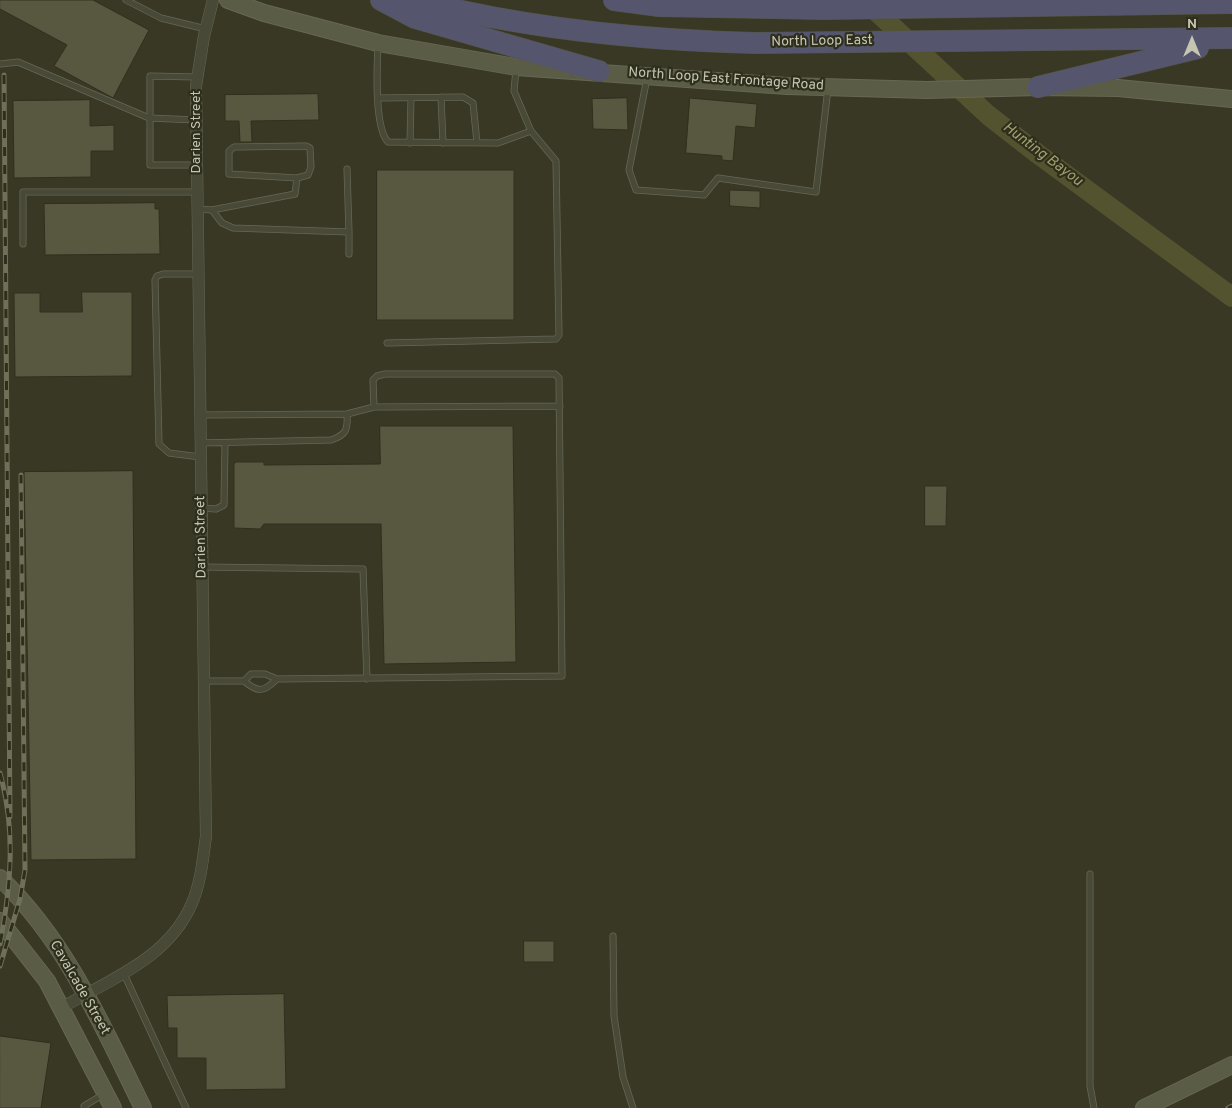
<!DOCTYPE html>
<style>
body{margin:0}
#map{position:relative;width:1232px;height:1108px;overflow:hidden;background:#393824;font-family:Overpass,sans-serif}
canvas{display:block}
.north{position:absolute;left:1167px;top:15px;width:50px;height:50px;-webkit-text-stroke:4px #2e2e1c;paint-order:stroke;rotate:0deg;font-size:14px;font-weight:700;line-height:20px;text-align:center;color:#c5c5b2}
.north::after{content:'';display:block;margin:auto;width:18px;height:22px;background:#c5c5b2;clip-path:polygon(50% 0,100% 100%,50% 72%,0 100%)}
</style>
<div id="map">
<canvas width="1232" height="1108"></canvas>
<div class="north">N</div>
</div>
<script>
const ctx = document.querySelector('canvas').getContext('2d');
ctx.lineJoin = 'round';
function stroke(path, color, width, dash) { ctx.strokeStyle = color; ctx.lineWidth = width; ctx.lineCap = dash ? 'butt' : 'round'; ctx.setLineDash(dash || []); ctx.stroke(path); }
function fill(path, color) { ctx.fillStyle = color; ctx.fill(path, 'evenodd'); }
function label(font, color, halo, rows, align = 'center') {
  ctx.font = font + ' Overpass,sans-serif'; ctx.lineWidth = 4.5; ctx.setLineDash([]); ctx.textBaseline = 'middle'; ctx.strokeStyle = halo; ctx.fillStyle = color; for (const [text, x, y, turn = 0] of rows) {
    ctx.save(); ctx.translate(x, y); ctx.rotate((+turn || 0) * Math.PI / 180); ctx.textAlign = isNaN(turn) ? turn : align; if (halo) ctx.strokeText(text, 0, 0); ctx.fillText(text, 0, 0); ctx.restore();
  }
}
const river = new Path2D(`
 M865 1 988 115 1038 154 1232 297`);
const building = new Path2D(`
 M0 0H93L149 30 113 98 54 66 67 45 0 9Z
 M318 94 319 120 251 121 252 142H240L239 121H225V95Z
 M627 98 628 130 593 129 592 99Z
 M690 98 757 104 755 128 736 126 733 161 722 160V156L686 153Z
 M90 100V126L114 125V151H91V177L14 178 13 101Z
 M377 170H514V320H377Z
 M730 190 760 191V208L730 206Z
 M155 203V209H159L160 254 45 255 44 204Z
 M82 292H132V376L15 377 14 293H40V312H82Z
 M380 426H513L516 662 384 664 381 524H264L260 529 234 528V464L236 462H264V465L380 464Z
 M133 471 136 859 31 860 24 472Z
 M925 486H947L946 526H925Z
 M524 941H554V962H524Z
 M284 994 286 1089 206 1090V1058H177V1028H168L167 996Z
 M0 1036 51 1043 41 1108H0Z`);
const lane = new Path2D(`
 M126 0 161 18 206 29
 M378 44C377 66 374 127 388 142L498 143 531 131
 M0 64 18 62 149 118 196 120
 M647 78 629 170 636 190 704 195 718 178 816 192 828 88
 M441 97 443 143
 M378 98 463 97 473 103 477 143
 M410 143 411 98
 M197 165H150V76L198 77
 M197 209 212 210 295 194 297 178 308 175 311 167 310 148 306 146 234 147 229 151V174L297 178
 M212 210 222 223 233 228 349 232 347 169
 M349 232V254
 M23 244V192H197
 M198 274H163L157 276 155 280 159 444 169 453 200 457
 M387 343 556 339 559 335 556 161 531 131 514 91 516 69
 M374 407 560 406
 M200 415 347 414 374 407 373 380 377 376 385 374H555L559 378 562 676 277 679 265 674H251L244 681
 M200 443 331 440C346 435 348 430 347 414
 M201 508 216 509 224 505 225 443
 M202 567 363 569 367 679
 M204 681H244C258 693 264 692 277 679
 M1090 874V1086L1094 1108
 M613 936 614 1016 623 1077 633 1108
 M124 974 186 1108
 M85 1108 84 1106 104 1094`);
const street = new Path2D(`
 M63 1007C111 979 169 958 192 903 201 882 203 858 206 836L196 86 204 36 213 0`);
const secondary = new Path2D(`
 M228 0 264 13 378 43 516 67 787 86 927 90 1038 87 1118 88 1232 99
 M0 878C67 942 103 1027 143 1108
 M0 921 47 981 113 1108
 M1144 1108 1232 1065`);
const highway = new Path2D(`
 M381 0 415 18 599 71
 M415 0C526 29 641 40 756 43L1232 38
 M614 0 659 6 825 9 1232 3
 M1038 87 1198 48`);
const rail = new Path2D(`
 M4 75 10 817
 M0 773C16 830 11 887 0 944
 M0 966 20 899 25 870 21 475
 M1228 1108 1232 1106`);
const streetNames = [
 ["North Loop East",822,42,-1],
 ["North Loop East Frontage Road",726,80,4],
 ["Darien Street",197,132,-90],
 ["Darien Street",202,537,-91],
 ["Cavalcade Street",79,988,60]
];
const waterNames = [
 ["Hunting Bayou",1042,155,37]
];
stroke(river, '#535330', 20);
fill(building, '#585840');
stroke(building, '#30301e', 1);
stroke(lane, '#676755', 7);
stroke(street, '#676755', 12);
stroke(secondary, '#676755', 18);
stroke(highway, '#545442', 22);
stroke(lane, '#494937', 5.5);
stroke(street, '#494937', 11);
stroke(secondary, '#5b5c45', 16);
stroke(highway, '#55556e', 21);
stroke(rail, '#707059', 5);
stroke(rail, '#2e2e1c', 3, [9]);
label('14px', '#c5c5b2', '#2e2e1c', streetNames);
label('italic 15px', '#a1a06e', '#2e2e1c', waterNames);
</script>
